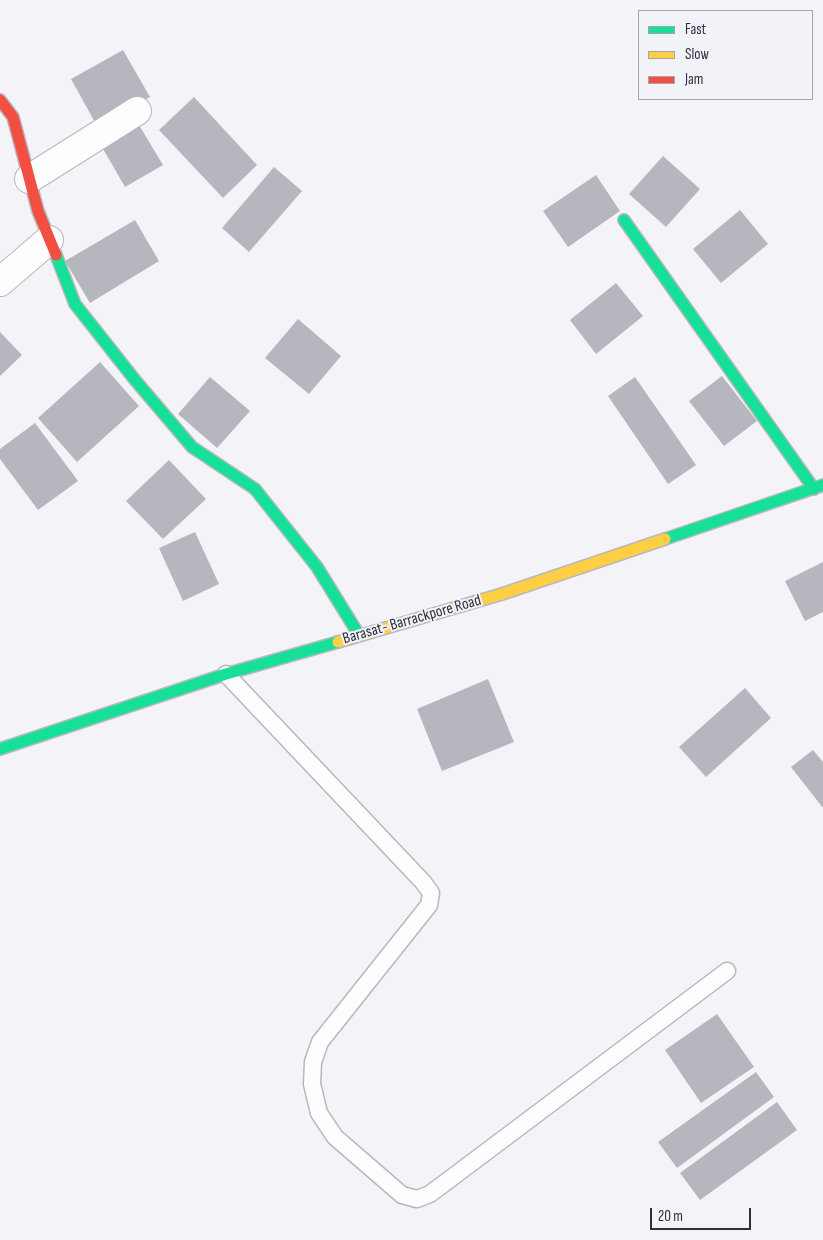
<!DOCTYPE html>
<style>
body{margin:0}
#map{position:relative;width:823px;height:1240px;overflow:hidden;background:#f3f3f8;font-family:"Sofia Sans Condensed",sans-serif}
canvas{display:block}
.legend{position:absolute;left:638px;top:10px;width:175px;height:90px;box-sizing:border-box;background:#f2f2f9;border:1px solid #a4a4ad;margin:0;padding:6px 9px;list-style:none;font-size:15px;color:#2f2f3c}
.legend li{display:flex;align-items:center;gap:10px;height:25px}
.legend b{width:25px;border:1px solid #a4a4ad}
.scale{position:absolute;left:650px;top:1208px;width:101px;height:22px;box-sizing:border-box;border:2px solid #2f2f3c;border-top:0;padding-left:6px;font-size:15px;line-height:18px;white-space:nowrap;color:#2f2f3c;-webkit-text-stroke:4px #f2f2f9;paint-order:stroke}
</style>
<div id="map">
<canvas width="823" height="1240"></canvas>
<ul class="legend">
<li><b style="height:6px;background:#16e098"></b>Fast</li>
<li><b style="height:6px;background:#ffcf43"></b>Slow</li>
<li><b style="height:6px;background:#f24e42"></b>Jam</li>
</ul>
<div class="scale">20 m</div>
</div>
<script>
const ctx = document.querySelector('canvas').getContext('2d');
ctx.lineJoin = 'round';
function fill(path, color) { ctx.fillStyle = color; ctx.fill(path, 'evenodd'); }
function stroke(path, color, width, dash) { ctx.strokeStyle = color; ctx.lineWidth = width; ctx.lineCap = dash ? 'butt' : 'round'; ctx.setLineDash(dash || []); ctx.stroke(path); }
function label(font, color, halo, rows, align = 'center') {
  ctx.font = font + ' "Sofia Sans Condensed",sans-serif'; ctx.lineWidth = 4; ctx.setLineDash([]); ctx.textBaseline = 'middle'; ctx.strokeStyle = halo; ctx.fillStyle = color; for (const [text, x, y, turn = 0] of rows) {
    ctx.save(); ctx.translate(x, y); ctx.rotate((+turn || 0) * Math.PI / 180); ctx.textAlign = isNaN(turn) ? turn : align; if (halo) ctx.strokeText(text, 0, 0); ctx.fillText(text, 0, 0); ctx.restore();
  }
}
const building = new Path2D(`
 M123 50 150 97 97 126 71 79Z
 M194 97 257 165 223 198 159 130Z
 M139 125 163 165 125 187 102 147Z
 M663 156 700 189 666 227 629 194Z
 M274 167 302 191 249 252 222 228Z
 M596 175 620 211 568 247 543 211Z
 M740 210 768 244 721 283 693 249Z
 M135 220 159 261 90 303 65 261Z
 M616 283 643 316 596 354 570 320Z
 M298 319 341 356 309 394 265 358Z
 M0 332 22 355 0 376Z
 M100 362 139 406 77 462 38 418Z
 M722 376 757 421 724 446 689 401Z
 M210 377 250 411 217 448 178 414Z
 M635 377 696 465 668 484 608 396Z
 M35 423 78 481 38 510 0 459V449Z
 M169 460 206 499 163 539 126 501Z
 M195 532 219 584 183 601 159 548Z
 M823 562V612L805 621 785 581Z
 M488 679 514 742 442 771 417 709Z
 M745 688 771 718 706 777 679 747Z
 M813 750 823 762V808L791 767Z
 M717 1014 754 1067 701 1103 665 1050Z
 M756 1072 774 1097 677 1168 658 1142Z
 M777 1102 797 1130 700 1200 680 1173Z`);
const lane = new Path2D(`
 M226 674 423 882 431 893 429 905 320 1042 313 1062 312 1084 319 1113 335 1137 402 1195 417 1199 430 1194 727 971`);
const street = new Path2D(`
 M29 179 137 111
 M0 282 49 240`);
const fast = new Path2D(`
 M624 220 814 489
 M56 255 75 304 135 380 192 447 255 489 317 567 359 635
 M665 539 823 485
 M0 749 226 674 338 642`);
const slow = new Path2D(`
 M338 642 502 594 665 539`);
const jam = new Path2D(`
 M0 100 13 117 38 211 56 255`);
const streetNames = [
 ["Barasat- Barrackpore Road",412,620,-16]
];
fill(building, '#b6b6bf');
stroke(lane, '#b8b7c0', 19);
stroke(street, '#b8b7c0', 30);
stroke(fast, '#b8b7c0', 14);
stroke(slow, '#b8b7c0', 14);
stroke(jam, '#b8b7c0', 14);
stroke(lane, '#fdfdfe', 16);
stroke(street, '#fdfdfe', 28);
stroke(fast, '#16e098', 11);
stroke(slow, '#ffcf43', 11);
stroke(jam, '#f24e42', 11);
label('16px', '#2f2f3c', '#f2f2f9', streetNames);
</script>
